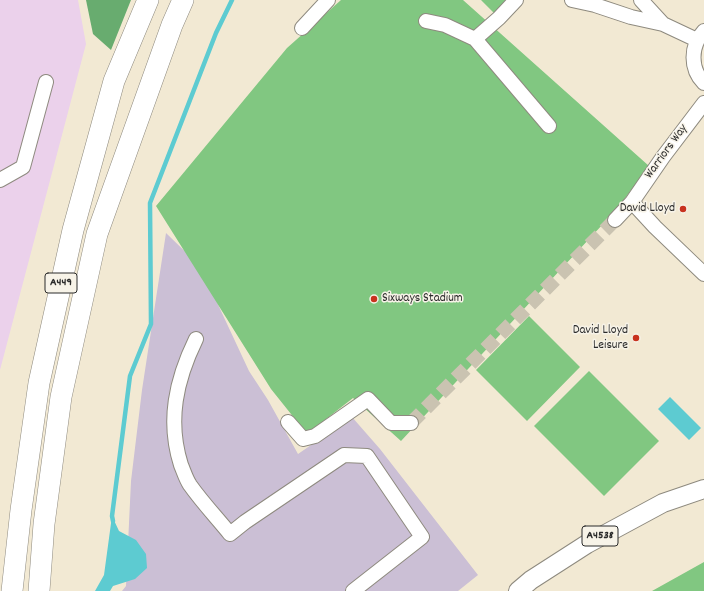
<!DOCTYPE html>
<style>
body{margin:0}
canvas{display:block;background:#f2e9d3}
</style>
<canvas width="704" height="591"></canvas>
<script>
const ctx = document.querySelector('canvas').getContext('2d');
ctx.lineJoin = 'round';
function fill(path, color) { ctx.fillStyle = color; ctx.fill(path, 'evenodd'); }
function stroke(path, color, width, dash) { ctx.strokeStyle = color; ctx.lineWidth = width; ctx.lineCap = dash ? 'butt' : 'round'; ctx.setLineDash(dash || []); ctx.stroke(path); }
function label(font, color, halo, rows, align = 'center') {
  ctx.font = font + ' Dekko,sans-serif'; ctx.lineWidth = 3; ctx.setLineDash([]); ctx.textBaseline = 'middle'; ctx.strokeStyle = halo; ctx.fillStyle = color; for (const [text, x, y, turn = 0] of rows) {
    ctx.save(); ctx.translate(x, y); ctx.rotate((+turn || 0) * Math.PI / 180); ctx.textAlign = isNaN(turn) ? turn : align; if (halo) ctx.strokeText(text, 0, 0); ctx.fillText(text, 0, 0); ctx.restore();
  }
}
const built = new Path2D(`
 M0 0H78L86 44 0 370Z`);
const industrial = new Path2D(`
 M166 233 200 266 249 371 268 400 298 454 352 417 380 449 478 575 458 591H122L126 586 131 481 142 390Z`);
const green = new Path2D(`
 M341 0H463L649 166 617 209 401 441 353 398 307 434 271 389 156 206 287 48Z
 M481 0H512L496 15Z
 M529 316 580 367 527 421 476 370Z
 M589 371 659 441 604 496 534 426Z
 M704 562V591H652Z`);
const forest = new Path2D(`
 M86 0H131L111 50 93 34Z`);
const water = new Path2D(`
 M670 397 701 428 689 440 658 409Z
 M112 516 119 531 136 540 146 554 147 568 135 579 113 586 110 591H95L104 575Z`);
const stream = new Path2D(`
 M113 521 112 516 130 376 151 324 150 203 216 33 232 0`);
const minorTunnel = new Path2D(`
 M411 423 615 220`);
const minor = new Path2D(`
 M572 0 595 5 631 17 663 24 697 40
 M641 0 663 24
 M426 21 445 25 475 39 499 18 516 0
 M302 28 328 0
 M704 31C690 46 690 69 704 83
 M475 39 549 126
 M0 180 23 167 46 82
 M632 202 655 227 704 274
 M615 220 632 202 663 157 704 103
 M196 339C176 380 167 421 181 465 184 472 186 479 190 485 202 502 217 518 230 534L245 522 344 455 367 456 422 537 353 591
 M288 422 303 439 315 436 368 399 391 423H411`);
const major = new Path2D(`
 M518 591 531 580 587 544 663 503 704 489`);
const highway = new Path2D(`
 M12 591 21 510 39 383 73 230 114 81 148 0
 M39 591 44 524 61 397 97 234 172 25 183 0`);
const markers = [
 [683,209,4,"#c8321e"],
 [374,299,4,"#c8321e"],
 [636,338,4,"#c8321e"]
];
const shields = [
 [61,283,32],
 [600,536,36]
];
const shieldNames = [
 ["A449",61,283],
 ["A4538",600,536]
];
const streetNames = [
 ["Warriors Way",667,152,-54]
];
const poiNames = [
 ["David Lloyd",675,209],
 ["Sixways Stadium",382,299,"left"],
 ["David Lloyd",628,331],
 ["Leisure",628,346]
];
fill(built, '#ebd1eb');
fill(industrial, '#cbbfd5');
fill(green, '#81c781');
fill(forest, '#68ac6f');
fill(water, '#5dcbd1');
stroke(stream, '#5dcbd1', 4.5);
stroke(minorTunnel, '#cac3b1', 14, [14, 7]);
stroke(minor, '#8e8a7f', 16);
stroke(major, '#8e8a7f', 20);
stroke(highway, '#8e8a7f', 22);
stroke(minor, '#fff', 14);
stroke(major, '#fff', 18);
stroke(highway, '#fff', 21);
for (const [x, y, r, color] of markers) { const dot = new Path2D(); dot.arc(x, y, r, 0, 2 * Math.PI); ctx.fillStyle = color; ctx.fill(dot); stroke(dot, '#f7f3e8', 1.5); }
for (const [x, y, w] of shields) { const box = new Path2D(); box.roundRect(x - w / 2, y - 10, w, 20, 3); ctx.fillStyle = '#f7f3e8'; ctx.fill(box); stroke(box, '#2b2b2b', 1); }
label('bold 12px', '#2b2b2b', null, shieldNames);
label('13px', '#2b2b2b', '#f7f3e8', streetNames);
label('13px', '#2b2b2b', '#f7f3e8', poiNames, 'right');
</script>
